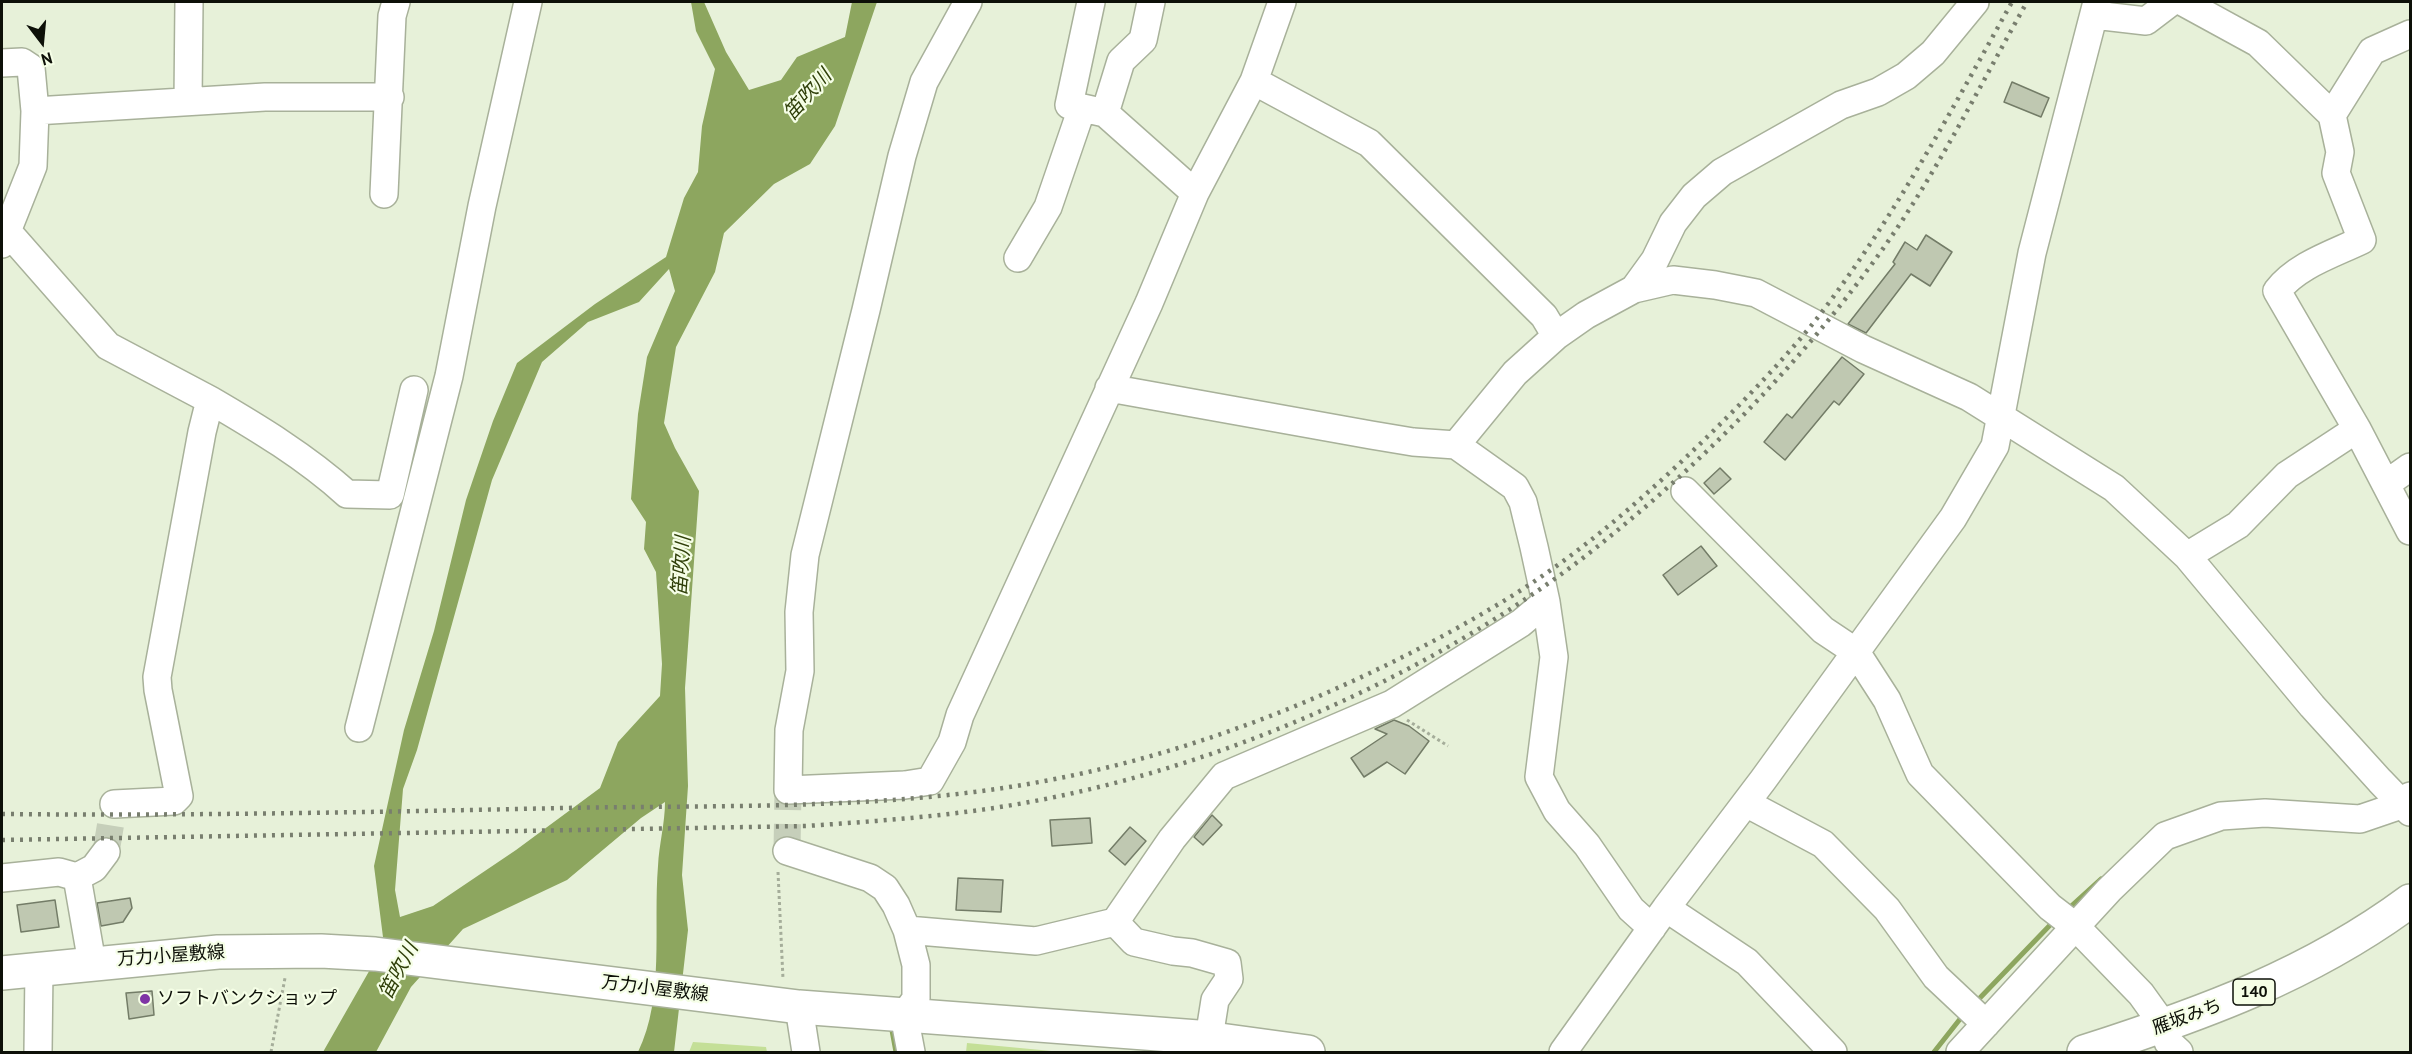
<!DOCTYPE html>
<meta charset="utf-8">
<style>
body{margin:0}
#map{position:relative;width:2412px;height:1054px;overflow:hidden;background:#e7f1d9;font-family:"PT Sans",sans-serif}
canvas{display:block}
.frame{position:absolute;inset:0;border:3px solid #0d1008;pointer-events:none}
.north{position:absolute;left:12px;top:12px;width:60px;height:60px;-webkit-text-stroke:4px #f5fee6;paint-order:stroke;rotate:164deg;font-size:16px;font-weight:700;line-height:24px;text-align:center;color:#0d1008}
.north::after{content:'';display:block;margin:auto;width:21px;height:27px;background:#0d1008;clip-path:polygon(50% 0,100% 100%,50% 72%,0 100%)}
</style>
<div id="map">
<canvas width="2412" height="1054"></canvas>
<div class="frame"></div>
<div class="north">N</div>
</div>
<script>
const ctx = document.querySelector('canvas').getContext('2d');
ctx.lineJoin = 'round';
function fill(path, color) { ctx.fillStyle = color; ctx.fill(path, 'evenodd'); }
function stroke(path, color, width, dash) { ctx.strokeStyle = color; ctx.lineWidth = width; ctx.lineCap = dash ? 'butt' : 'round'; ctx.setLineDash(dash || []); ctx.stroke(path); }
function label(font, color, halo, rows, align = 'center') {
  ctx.font = font + ' "PT Sans","Noto Sans JP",sans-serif'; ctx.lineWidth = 4.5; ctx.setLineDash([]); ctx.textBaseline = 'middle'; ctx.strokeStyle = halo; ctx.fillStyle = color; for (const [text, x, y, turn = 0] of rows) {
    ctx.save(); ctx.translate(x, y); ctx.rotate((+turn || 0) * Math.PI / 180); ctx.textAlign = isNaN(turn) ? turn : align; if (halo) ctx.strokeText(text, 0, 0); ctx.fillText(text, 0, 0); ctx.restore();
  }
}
const green = new Path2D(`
 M693 1042 766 1047 767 1052H689Z
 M967 1043 1062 1052H966Z`);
const water = new Path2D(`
 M691 2H704L726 52 749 90 781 80 797 57 845 37 852 2H877L835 126 810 164 774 184 724 233 715 272 676 347 664 423 675 448 699 491 685 688 688 786 682 875 688 930 674 1052H638C665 997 653 927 658 866 659 845 665 823 665 802L641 818 567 880 463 929 411 987 376 1052H323L384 945 374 866 404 730 434 631 466 500 493 421 517 363 595 304 666 257 684 198 698 172 702 126 715 69 696 31ZM669 269 675 291 647 357 638 414 631 499 646 522 644 549 656 572 662 664 660 696 618 742 600 788 516 850 433 906 400 917 395 890 403 789 417 750 492 480 542 362 588 322 639 302Z`);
const stream = new Path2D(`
 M2068 909 2101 879
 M1975 1003 2054 921
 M891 1025 896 1052
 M1934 1052 1964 1014`);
const building = new Path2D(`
 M2012 82 2049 98 2041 117 2004 102Z
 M1926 235 1952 252 1930 286 1911 274 1866 333 1848 324 1895 264 1893 262 1905 242 1917 250Z
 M1842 357 1864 374 1839 405 1834 401 1785 460 1764 442 1787 414 1792 418Z
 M1720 468 1731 479 1714 494 1704 483Z
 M1701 546 1717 566 1678 595 1663 575Z
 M1394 720 1409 726 1429 741 1405 774 1387 762 1364 777 1351 758 1387 734 1375 729Z
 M1212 815 1222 825 1203 845 1194 837Z
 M1090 818 1092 843 1052 846 1050 820Z
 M1130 827 1146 841 1125 865 1109 851Z
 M958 878 1003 880 1001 912 956 910Z
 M130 898 132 908 123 922 101 926 97 903Z
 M55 900 59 927 21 932 17 905Z
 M152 991 154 1015 129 1019 126 993Z`);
const minorTunnel = new Path2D(`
 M787 851 788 790
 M106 852 114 804`);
const path = new Path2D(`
 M1407 720 1448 746
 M778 872 783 979
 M271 1052 285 978`);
const minor = new Path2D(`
 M968 2 924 82 902 156 866 310 805 555 799 612 800 671 789 730 788 790 905 785 930 781 952 742 960 715 1149 303 1195 193 1254 81 1282 2
 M1091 2 1069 105 1105 113 1195 193
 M2183 2 2258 43 2332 115 2340 152 2336 173 2362 240C2333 254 2297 265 2277 291L2357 429 2410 531
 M2094 15 2146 21 2171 2
 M2 63 22 62 31 68 35 111 33 166 2 244
 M1254 81 1369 143 1544 316 1556 336
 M188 101 189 2
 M35 111 265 97H390
 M1105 113 1121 61 1143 40 1151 2
 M2332 115 2372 51 2410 34
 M384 194 392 16 396 2
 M7 231 108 346 210 400 202 432 157 677 158 690 179 796 174 801 114 804
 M1018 258 1048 207 1082 108
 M1634 289 1655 260 1673 223 1694 196 1722 172 1841 105 1878 92 1906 76 1933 53 1975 2
 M1109 388 1371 435 1413 442 1456 445 1515 487 1523 502 1534 547 1546 602 1554 657 1539 777 1557 811 1587 845 1631 909 1652 928
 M210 400C258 428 306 457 347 494L390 495 414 390
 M1456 445 1515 373 1556 336 1586 315 1634 289 1673 280 1715 285 1756 293 1863 349 1969 397 2114 488 2187 556 2312 706 2380 781 2410 812
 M2386 484 2410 467
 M1685 491 1823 630 1856 652 1887 700 1920 774 2050 907 2076 927 2141 994 2164 1026 2168 1042 2179 1052
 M2187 556 2238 525 2287 475 2357 429
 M359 728 449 376 482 206 528 2
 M1746 803 1823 844 1887 909 1936 977 1986 1024
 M787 851 870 878 885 888 896 905 907 930 916 965V999L904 1015 911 1052
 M77 877 92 963
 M2 878 59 872 77 877 94 868 106 852
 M1666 908 1747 962 1833 1052
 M907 930 1036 941 1115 922
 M799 1007 806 1052
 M1209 1038 1215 1000 1229 979 1227 963 1192 953 1173 951 1134 942 1115 922 1172 839 1224 776 1392 704 1521 623 1546 602
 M38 1052 39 968
 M1563 1052 1666 908 1763 780 1953 518 1995 446 2032 253 2097 2
 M1960 1052 2109 890 2165 836 2221 816 2265 813 2360 819 2404 804 2410 796`);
const major = new Path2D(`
 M2 973 218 952 321 951 375 954 799 1007 1198 1037 1308 1052`);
const highway = new Path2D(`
 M2084 1052C2202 1014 2310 975 2410 901`);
const rail = new Path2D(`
 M2 814C189 816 377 812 565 808 717 805 872 810 1022 785 1190 757 1356 690 1502 602 1575 558 1642 500 1703 441 1742 403 1781 363 1815 321 1892 222 1951 111 2012 2
 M2 840 806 826C879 821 952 816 1024 803 1214 769 1416 682 1571 567 1598 547 1624 525 1650 503 1735 429 1811 348 1877 257 1935 177 1979 87 2027 2`);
const markers = [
 [145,999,6,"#7f34a5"]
];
const shields = [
 [2254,992,42]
];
const shieldNames = [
 ["140",2254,992]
];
const streetNames = [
 ["万力小屋敷線",171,956,-4],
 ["万力小屋敷線",655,989,7],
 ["雁坂みち",2187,1017,-20]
];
const poiNames = [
 ["ソフトバンクショップ",157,999]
];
const waterNames = [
 ["笛吹川",808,95,-48],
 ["笛吹川",682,566,-86],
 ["笛吹川",399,971,-62]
];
fill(green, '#c4df97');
fill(water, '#8da65f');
stroke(stream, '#8da65f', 5);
fill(building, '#bfc8b1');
stroke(building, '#737c67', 1.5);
stroke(minorTunnel, '#c6cfba', 27, [27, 14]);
stroke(minor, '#a8b19a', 30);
stroke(major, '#a8b19a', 36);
stroke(highway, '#a8b19a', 36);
stroke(path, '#a5ad9a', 3, [3, 3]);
stroke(minor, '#fff', 27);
stroke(major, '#fff', 33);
stroke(highway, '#fff', 33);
stroke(rail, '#787e6e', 4.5, [3, 6]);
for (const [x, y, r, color] of markers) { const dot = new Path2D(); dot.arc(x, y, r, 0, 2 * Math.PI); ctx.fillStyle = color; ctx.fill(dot); stroke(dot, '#f5fee6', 2); }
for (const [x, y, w] of shields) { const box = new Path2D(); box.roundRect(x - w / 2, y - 13, w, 26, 4.5); ctx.fillStyle = '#f5fee6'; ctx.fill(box); stroke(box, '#0d1008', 1.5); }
label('bold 16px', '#0d1008', null, shieldNames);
label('18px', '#0d1008', '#f5fee6', streetNames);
label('18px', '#0d1008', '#f5fee6', poiNames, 'left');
label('italic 20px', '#2f3f09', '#f5fee6', waterNames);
</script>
